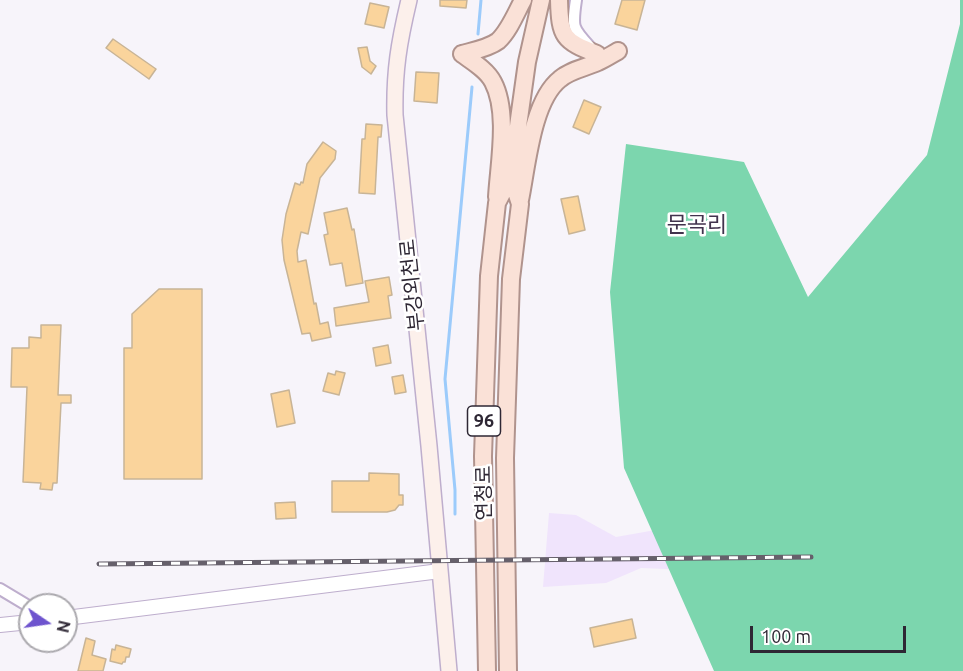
<!DOCTYPE html>
<meta charset="utf-8">
<style>
body{margin:0}
#map{position:relative;width:963px;height:671px;overflow:hidden;background:#f7f4fa;font-family:Ubuntu,sans-serif}
canvas{display:block}
.north{position:absolute;left:18px;top:593px;width:60px;height:60px;box-sizing:border-box;background:#fff;border:2px solid #aba9ae;border-radius:50%;rotate:103deg;font-size:16px;font-weight:700;line-height:24px;text-align:center;color:#2e2734}
.north::after{content:'';display:block;margin:auto;width:21px;height:27px;background:#6e54ce;clip-path:polygon(50% 0,100% 100%,50% 72%,0 100%)}
.scale{position:absolute;left:750px;top:626px;width:156px;height:27px;box-sizing:border-box;border:3px solid #2e2734;border-top:0;padding-left:8px;font-size:18px;line-height:21px;white-space:nowrap;color:#2e2734;-webkit-text-stroke:4px #fff;paint-order:stroke}
</style>
<div id="map">
<canvas width="963" height="671"></canvas>
<div class="north">N</div>
<div class="scale">100 m</div>
</div>
<script>
const ctx = document.querySelector('canvas').getContext('2d');
ctx.lineJoin = 'round';
function fill(path, color) { ctx.fillStyle = color; ctx.fill(path, 'evenodd'); }
function stroke(path, color, width, dash) { ctx.strokeStyle = color; ctx.lineWidth = width; ctx.lineCap = dash ? 'butt' : 'round'; ctx.setLineDash(dash || []); ctx.stroke(path); }
function label(font, color, halo, rows, align = 'center') {
  ctx.font = font + ' Ubuntu,"Noto Sans KR",sans-serif'; ctx.lineWidth = 5; ctx.setLineDash([]); ctx.textBaseline = 'middle'; ctx.strokeStyle = halo; ctx.fillStyle = color; for (const [text, x, y, turn = 0] of rows) {
    ctx.save(); ctx.translate(x, y); ctx.rotate((+turn || 0) * Math.PI / 180); ctx.textAlign = isNaN(turn) ? turn : align; if (halo) ctx.strokeText(text, 0, 0); ctx.fillText(text, 0, 0); ctx.restore();
  }
}
const built = new Path2D(`
 M549 513 576 515 616 537 695 523 739 572 641 568 606 583 543 587Z`);
const forest = new Path2D(`
 M960 0H963V671H714L624 468 610 292 626 144 744 162 808 297 927 155 960 24Z`);
const stream = new Path2D(`
 M478 34 481 0
 M455 514V490L445 379 472 87`);
const building = new Path2D(`
 M440 0H467L466 8 440 6Z
 M622 0H645L637 30 615 24Z
 M370 3 389 7 384 28 365 24Z
 M113 39 156 69 149 79 106 48Z
 M367 47 370 61 376 66 371 74 362 67 358 48Z
 M416 72 439 73 437 103 414 101Z
 M584 100 601 107 589 134 573 127Z
 M366 124 382 125 381 137H378L375 194 359 193 362 139H365Z
 M323 142 336 151 335 159 320 178 308 234 301 232 297 251 298 262 306 260 314 304 316 303 320 324 328 322 331 337 312 341 310 333 302 334 300 326 284 260 282 240 286 214 295 183 300 185 301 182 303 183 307 164Z
 M578 196 585 230 569 234 561 199Z
 M347 208 352 230 354 229 363 283 346 286 342 263 330 265 324 235 328 234 324 213Z
 M389 277 392 295 388 296 391 318 336 326 334 308 369 302 365 281Z
 M159 289H202V479H124V348H132V314Z
 M41 325H61L58 395H71V403H61L57 483H53L52 490 40 489 41 483 23 482 27 387H11L12 348H29V337L41 338Z
 M388 345 391 363 376 366 373 348Z
 M336 371 345 373 339 395 323 391 328 373 335 375Z
 M403 375 406 392 395 394 392 377Z
 M289 390 295 423 277 427 271 394Z
 M369 473 399 474V495H403V505H399L395 510 387 512H332V481H369Z
 M295 502 296 518 276 519 275 503Z
 M632 619 636 638 594 647 590 628Z
 M86 638 95 641 92 655 106 659 103 671H78Z
 M116 645 131 649 129 657H126L125 662H123L122 664 110 661 112 649 115 650Z`);
const minor = new Path2D(`
 M576 0C572 27 572 28 590 47
 M0 589 30 607`);
const tertiary = new Path2D(`
 M66 618 440 571
 M0 625 30 622`);
const secondary = new Path2D(`
 M409 0C399 42 394 71 395 115L429 446 449 671`);
const primary = new Path2D(`
 M559 0C560 37 563 41 597 54
 M462 54C473 62 487 70 493 82 509 112 499 163 497 197
 M462 54C473 51 489 48 498 41 509 31 516 13 523 0
 M520 200C527 166 532 101 560 79 570 70 585 68 598 62 605 59 611 55 618 51
 M487 671 483 456 489 276 497 203 511 176 527 62 541 0
 M508 671 505 458 511 279 520 204 511 176`);
const rail = new Path2D(`
 M99 564 811 557`);
const shields = [
 [484,421,33]
];
const shieldNames = [
 ["96",484,421]
];
const streetNames = [
 ["부강외천로",412,285,-96],
 ["연청로",484,493,-91]
];
const quarterNames = [
 ["문곡리",697,225]
];
fill(built, '#f0e4fc');
fill(forest, '#7cd6ae');
stroke(stream, '#9ccbfb', 3);
fill(building, '#fad49c');
stroke(building, '#c8b496', 1.5);
stroke(minor, '#beaecd', 14);
stroke(tertiary, '#beaecd', 16);
stroke(secondary, '#beaecd', 18);
stroke(primary, '#b0938d', 20);
stroke(minor, '#fff', 10);
stroke(tertiary, '#fff', 14);
stroke(secondary, '#fcf0eb', 15);
stroke(primary, '#fae1d7', 16);
stroke(rail, '#66606b', 5);
stroke(rail, '#fff', 3, [9]);
for (const [x, y, w] of shields) { const box = new Path2D(); box.roundRect(x - w / 2, y - 15, w, 30, 4.5); ctx.fillStyle = '#fff'; ctx.fill(box); stroke(box, '#2e2734', 1.5); }
label('bold 18px', '#2e2734', null, shieldNames);
label('20px', '#2e2734', '#fff', streetNames);
label('22px', '#41334d', '#fff', quarterNames);
</script>
